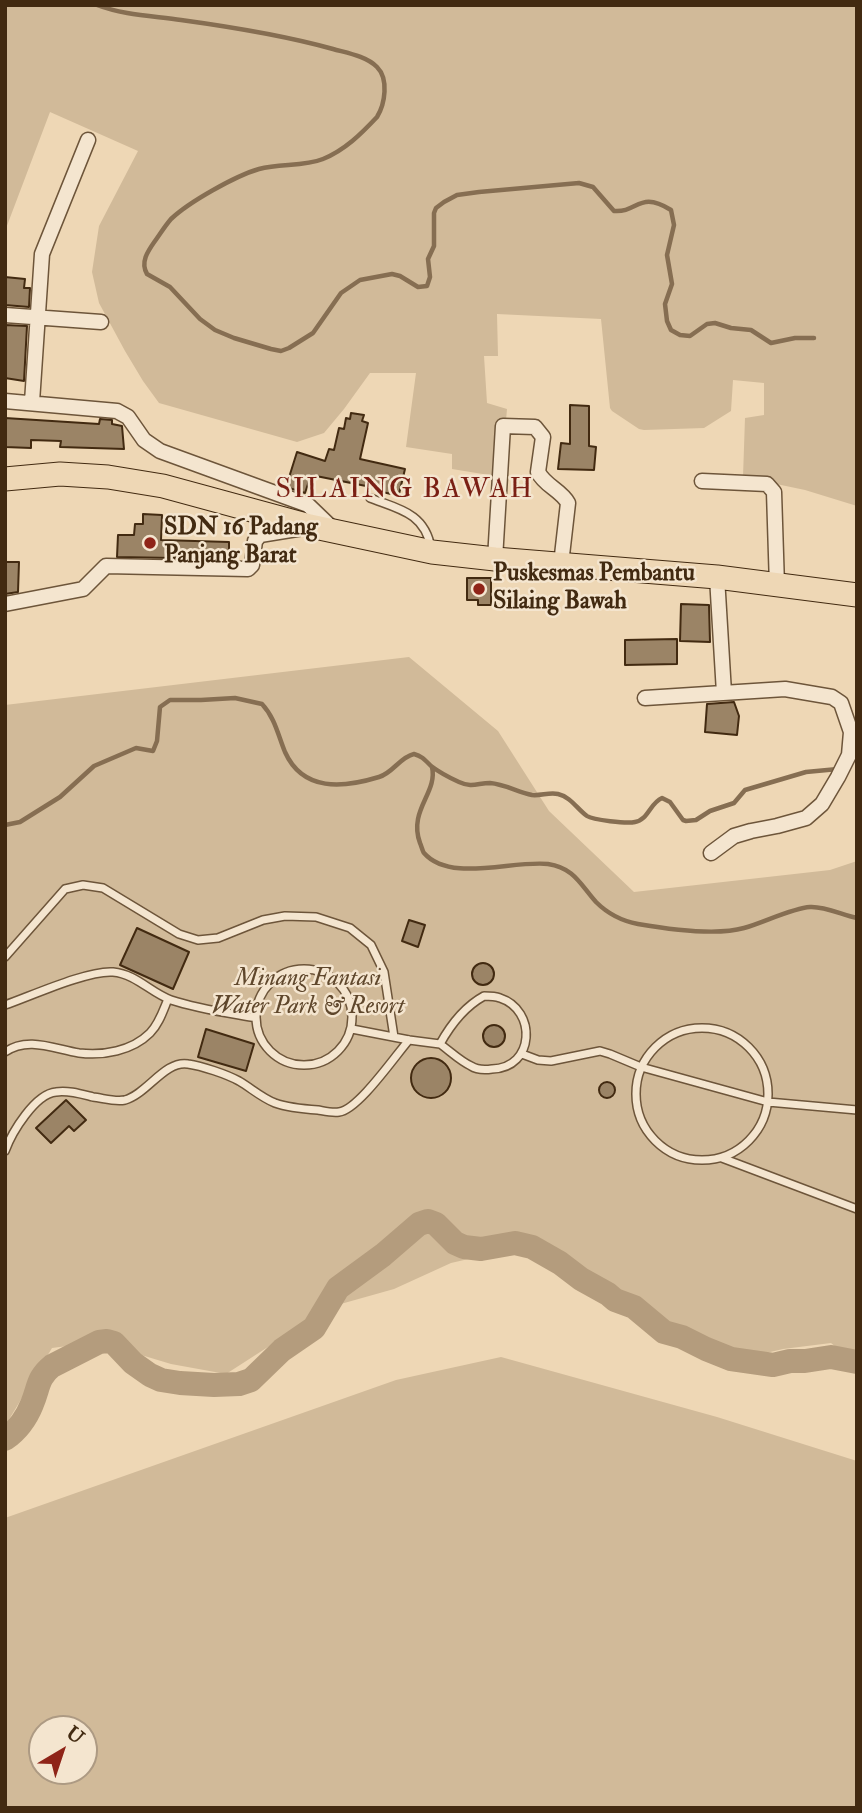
<!DOCTYPE html>
<style>
body{margin:0}
#map{position:relative;width:862px;height:1813px;overflow:hidden;background:#eed7b5;font-family:"IM FELL Double Pica",serif}
canvas{display:block}
.frame{position:absolute;inset:0;border:7px solid #422a11;pointer-events:none}
.north{position:absolute;left:28px;top:1715px;width:70px;height:70px;box-sizing:border-box;background:#f4e5cf;border:2px solid #ad9a83;border-radius:50%;rotate:39deg;font-size:19px;font-weight:700;line-height:28px;text-align:center;color:#422a11}
.north::after{content:'';display:block;margin:auto;width:24px;height:32px;background:#8f2418;clip-path:polygon(50% 0,100% 100%,50% 72%,0 100%)}
</style>
<div id="map">
<canvas width="862" height="1813"></canvas>
<div class="frame"></div>
<div class="north">U</div>
</div>
<script>
const ctx = document.querySelector('canvas').getContext('2d');
ctx.lineJoin = 'round';
function fill(path, color) { ctx.fillStyle = color; ctx.fill(path, 'evenodd'); }
function stroke(path, color, width, dash) { ctx.strokeStyle = color; ctx.lineWidth = width; ctx.lineCap = dash ? 'butt' : 'round'; ctx.setLineDash(dash || []); ctx.stroke(path); }
function label(font, color, halo, rows, align = 'center') {
  ctx.font = font + ' "IM FELL Double Pica",serif'; ctx.lineWidth = 5; ctx.setLineDash([]); ctx.textBaseline = 'middle'; ctx.strokeStyle = halo; ctx.fillStyle = color; for (const [text, x, y, turn = 0] of rows) {
    ctx.save(); ctx.translate(x, y); ctx.rotate((+turn || 0) * Math.PI / 180); ctx.textAlign = isNaN(turn) ? turn : align; if (halo) ctx.strokeText(text, 0, 0); ctx.fillText(text, 0, 0); ctx.restore();
  }
}
const green = new Path2D(`
 M5 5H857V506L805 490 743 477 745 418 764 415V383L733 380 731 411 704 428 644 430 639 429 612 411 610 408 601 319 497 314 498 356H484L487 403 507 409 501 477 452 469V454L406 447 416 373H370L344 409 324 433 297 442 159 403 143 381 125 351 99 303 92 272 99 226 138 151 50 112 5 231Z
 M409 657 498 731 549 811 634 892 830 870 857 861V1364L831 1343 783 1349 736 1360 690 1344 622 1303 571 1259 525 1246 451 1263 394 1289 330 1307 226 1374 171 1364 98 1342 52 1348 5 1426V705Z
 M501 1357 717 1417 857 1461V1808H5V1518L396 1380ZM42 1729H84V1771H42Z`);
const stream = new Path2D(`
 M97 5C123 15 154 16 181 20 232 27 283 35 333 49 347 53 366 56 377 67 389 79 385 104 377 117 361 134 345 150 323 159 303 167 280 163 259 169 235 176 189 202 171 219 165 226 160 234 155 241 148 251 140 262 147 274L170 287 200 319 215 330 234 338 271 349 281 351 289 348 313 333 341 293 360 280 392 274 400 276 418 287 427 286 430 277 428 259 434 246V213L436 208 444 202 457 195 479 192 579 183 593 187 614 211C638 213 639 190 671 210L674 225 667 255 672 284 665 304 667 321 671 330 680 335 690 336 707 324 715 323 731 328 751 330 771 343 795 338H814
 M432 767C438 793 408 810 420 843 421 845 423 852 424 853 450 883 512 860 548 864 574 868 580 884 596 902 608 914 622 921 638 924 667 929 716 936 744 928 763 923 792 908 810 907 825 906 842 915 857 918
 M5 825 20 822 60 797 94 766 136 748 153 751 157 741 160 707 170 700H201L235 698 262 704C275 718 278 735 285 752 303 792 343 788 379 777 393 773 400 757 414 754 422 756 425 760 431 766 439 772 450 778 459 782 472 788 478 783 490 783 504 784 518 792 532 795 541 796 549 792 558 794 571 797 577 809 587 816 593 820 627 824 635 822 648 820 650 803 662 798L670 802 683 820 686 821 696 820 710 811 734 803 745 790 806 772 838 769`);
const river = new Path2D(`
 M5 1439C18 1430 26 1419 32 1404 39 1388 37 1378 52 1366L99 1342 107 1341 114 1343 133 1363 150 1375 161 1380 180 1383 214 1385 239 1384 251 1380 282 1350 314 1328 338 1288 383 1255 419 1224 428 1221 436 1224 455 1243 464 1247 481 1249 515 1243 532 1247 560 1263 581 1279 608 1294 615 1300 634 1307 664 1332 682 1337 706 1349 731 1359 773 1365 790 1361H805L831 1357 857 1362`);
const building = new Path2D(`
 M5 277 25 279 24 288H30L29 307 5 305Z
 M5 325 27 326 24 381 5 378Z
 M570 405 589 406V446L596 447 594 470 558 469 561 443 570 444Z
 M351 413 364 415 362 421 368 423 360 459 405 469 399 494 391 492V494L374 490 375 488 366 486 311 475 305 493 286 487 297 452 325 461 329 449 334 450 339 428 344 429 346 418 350 419Z
 M5 418 99 424 100 419 112 420V424L122 426 124 449 60 447 61 441 31 440V448L5 447Z
 M143 514 162 515 161 540 229 542V559L117 557 118 535H134L135 524H143Z
 M5 562H19L18 592 5 594Z
 M467 578H491V605H478V600H467Z
 M681 604 709 605 710 642 680 641Z
 M677 639V664L625 665V640Z
 M734 702 739 716 737 735 705 732 707 704Z
 M409 920 425 925 418 947 402 941Z
 M137 928 189 952 173 989 120 965Z
 M472 974a11 11 0 1 1 22 0a11 11 0 1 1-22 0Z
 M483 1036a11 11 0 1 1 22 0a11 11 0 1 1-22 0Z
 M206 1029 254 1044 246 1071 198 1057Z
 M411 1078a20 20 0 1 1 40 0a20 20 0 1 1-40 0Z
 M599 1090a8 8 0 1 1 16 0a8 8 0 1 1-16 0Z
 M66 1100 86 1120 74 1131 69 1126 51 1143 36 1128Z`);
const service = new Path2D(`
 M370 498C399 509 425 513 431 548
 M5 957 65 889 83 885 103 888 179 934 198 940 218 938 263 920 285 916 316 917 350 928 371 945 384 972 394 1037
 M256 1017a48 48 0 1 1 96 0a48 48 0 1 1-96 0Z
 M484 996C489 996 495 996 500 998 537 1010 535 1068 492 1069 485 1070 477 1070 471 1066 460 1061 450 1051 440 1044 451 1024 464 1007 484 996Z
 M5 1005C31 996 88 970 113 972 136 974 151 993 171 1000 198 1009 228 1013 256 1018
 M636 1094a66 66 0 1 1 132 0a66 66 0 1 1-132 0Z
 M352 1029 409 1040 440 1044
 M5 1052C28 1036 54 1049 79 1053 103 1056 132 1051 150 1033 159 1024 163 1011 168 999
 M522 1054 538 1060 551 1061 600 1051 610 1054 641 1067 768 1102 857 1110
 M5 1151C12 1132 35 1094 56 1092 68 1090 81 1094 93 1097 103 1098 114 1102 125 1100 147 1094 165 1060 188 1064 202 1066 226 1074 239 1081 251 1088 262 1098 275 1103 289 1108 303 1109 318 1110 324 1111 332 1113 339 1112 358 1110 395 1056 409 1040
 M722 1158 857 1209`);
const minor = new Path2D(`
 M5 315 101 322
 M5 401 117 411 128 417 144 440 160 451 308 505 334 530
 M32 402 42 254 88 140
 M702 481 767 484 774 492 777 586
 M495 559 503 426 535 427 543 437 538 472C545 486 561 490 568 503L561 564
 M717 577 724 693
 M5 604 83 589 106 566 248 569 252 565 255 541 260 535 303 528
 M645 698 785 689 832 697 841 703 851 732 849 755 838 777 822 804 806 818 777 826 751 831 734 836 711 853`);
const trunk = new Path2D(`
 M5 479 60 474 108 477 163 486 310 526 432 552 495 559 717 577 857 595`);
const markers = [
 [150,543,7,"#8f2418"],
 [479,589,7,"#8f2418"]
];
const poiNames = [
 ["SDN 16 Padang",164,529],
 ["Panjang Barat",164,557],
 ["Puskesmas Pembantu",493,575],
 ["Silaing Bawah",493,603]
];
const parkNames = [
 ["Minang Fantasi",308,980],
 ["Water Park & Resort",308,1008]
];
const quarterNames = [
 ["SILAING BAWAH",405,491]
];
fill(green, '#d1ba99');
stroke(stream, '#866e52', 4.5);
stroke(river, '#b49c7d', 24);
fill(building, '#9b8466');
stroke(building, '#422a11', 2);
stroke(service, '#6d553a', 10);
stroke(minor, '#6d553a', 17);
stroke(trunk, '#422a11', 25);
stroke(service, '#f4e5cf', 7);
stroke(minor, '#f4e5cf', 14);
stroke(trunk, '#eed7b5', 23);
for (const [x, y, r, color] of markers) { const dot = new Path2D(); dot.arc(x, y, r, 0, 2 * Math.PI); ctx.fillStyle = color; ctx.fill(dot); stroke(dot, '#f4e5cf', 2.5); }
label('bold 24px', '#422a11', '#f4e5cf', poiNames, 'left');
label('italic 24px', '#5f472c', '#f4e5cf', parkNames);
ctx.letterSpacing = '2px';
label('28px', '#7a1f14', '#f4e5cf', quarterNames);
ctx.letterSpacing = '0px';
</script>
